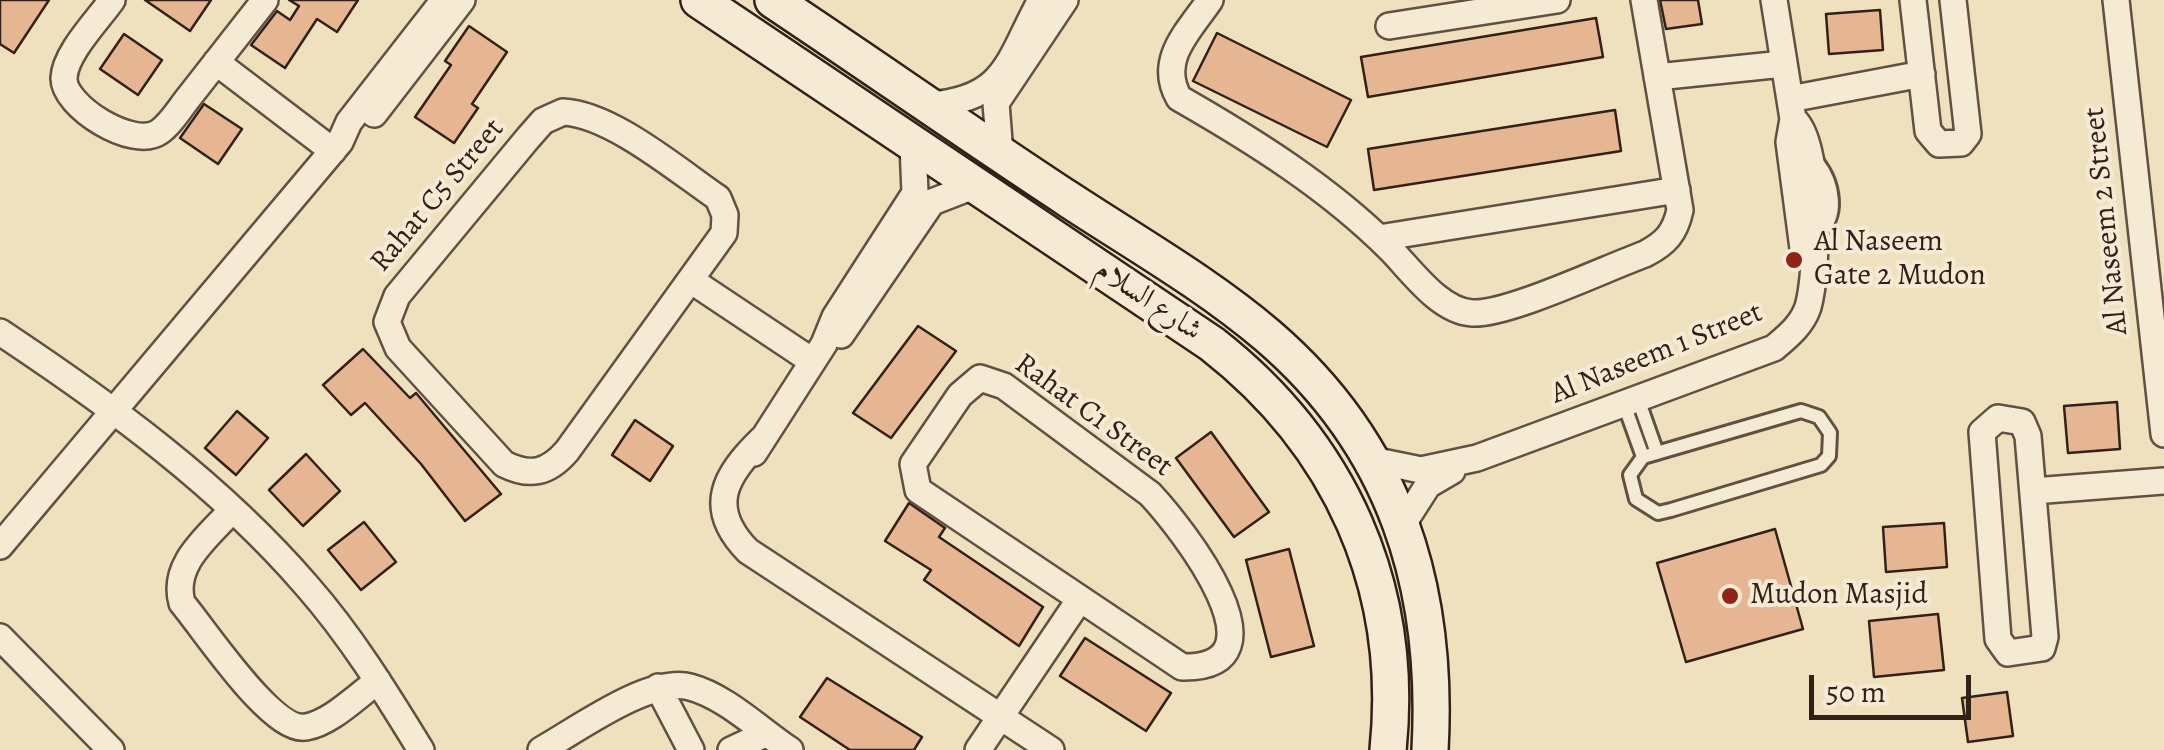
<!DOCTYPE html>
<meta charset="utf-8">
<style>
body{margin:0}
#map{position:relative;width:2164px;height:750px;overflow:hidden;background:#efe0be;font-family:Alegreya,serif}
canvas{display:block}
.scale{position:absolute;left:1809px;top:675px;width:162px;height:45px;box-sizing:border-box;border:5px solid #332019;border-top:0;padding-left:12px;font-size:30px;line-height:35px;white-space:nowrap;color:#332019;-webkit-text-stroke:8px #f5ebd5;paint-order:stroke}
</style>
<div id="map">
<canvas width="2164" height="750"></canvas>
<div class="scale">50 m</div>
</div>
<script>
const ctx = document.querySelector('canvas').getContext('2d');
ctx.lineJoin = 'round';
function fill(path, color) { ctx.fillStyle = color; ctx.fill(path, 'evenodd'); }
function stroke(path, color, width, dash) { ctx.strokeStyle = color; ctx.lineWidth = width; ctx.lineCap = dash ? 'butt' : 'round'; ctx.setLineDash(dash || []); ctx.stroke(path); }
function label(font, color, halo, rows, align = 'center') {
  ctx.font = font + ' Alegreya,Amiri,serif'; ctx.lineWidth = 8; ctx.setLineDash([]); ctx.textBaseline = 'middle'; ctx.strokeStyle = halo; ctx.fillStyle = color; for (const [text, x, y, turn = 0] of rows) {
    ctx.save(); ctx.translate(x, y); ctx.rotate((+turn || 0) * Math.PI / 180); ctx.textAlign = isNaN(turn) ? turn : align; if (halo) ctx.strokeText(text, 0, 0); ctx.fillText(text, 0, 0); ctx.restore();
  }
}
const building = new Path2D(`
 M0 0H49L14 53 0 44Z
 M145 0H211L190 31Z
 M289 0H358L337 32 317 19 285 68 251 45 277 11 290 20 299 6Z
 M1660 0H1698L1702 24 1666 29Z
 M1880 10 1883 50 1829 54 1826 14Z
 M1596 18 1603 57 1368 97 1361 57Z
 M469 26 507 52 472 104 478 108 454 143 415 117 451 65 445 61Z
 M1217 33 1351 100 1327 147 1193 81Z
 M124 34 162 60 138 95 100 69Z
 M204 104 242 129 218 164 180 138Z
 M1615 110 1621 151 1374 190 1368 149Z
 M918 326 956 351 891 438 853 413Z
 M363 349 410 398 416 393 501 494 465 521 421 464 365 403 351 415 323 385Z
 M2117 402 2120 449 2068 453 2064 406Z
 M237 411 268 438 236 475 205 448Z
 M635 420 673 446 650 481 612 455Z
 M1211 432 1269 512 1234 537 1176 458Z
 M306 454 340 491 303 526 269 490Z
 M909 503 945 528 939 537 1043 607 1019 646 924 580 931 570 885 541Z
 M364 522 396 562 361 590 328 550Z
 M1944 523 1947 567 1886 572 1883 527Z
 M1775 529 1803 629 1686 662 1657 563Z
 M1289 549 1314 646 1271 657 1246 560Z
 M1938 614 1944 670 1874 677 1869 621Z
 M1085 638 1171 693 1146 731 1060 676Z
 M827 678 922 737 914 750H850L800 717Z
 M2007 692 2013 736 1968 742 1962 698Z`);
const lane = new Path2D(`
 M1816 234C1841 219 1833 182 1817 162
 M1638 399 1657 453
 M1624 404 1643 457
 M1801 411 1819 417 1830 433 1829 456 1821 465 1671 510 1658 513 1636 499 1630 475 1643 457Z`);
const street = new Path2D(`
 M112 0C98 20 65 53 64 78 63 106 133 150 159 132 171 124 180 108 189 97 214 65 240 32 265 0
 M1210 0C1189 31 1157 60 1179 98 1254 141 1329 188 1390 249 1411 270 1439 311 1472 313 1508 315 1606 268 1645 254 1666 243 1675 233 1680 210L1644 0
 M1774 0 1793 119 1789 142 1804 256
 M1913 0 1928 131 1939 144 1961 143 1968 134 1953 0
 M2116 0 2164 434
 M1389 26 1557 0
 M216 62 333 151
 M1657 77 1783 64
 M1790 99 1922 74
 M930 105C1007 99 1008 60 1041 0
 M563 112C611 114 677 170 718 198L725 215 724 233 567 451C548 473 530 477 504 464L398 348 387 322 397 296 528 138 543 121Z
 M374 114 462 0
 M1000 154 996 103 1065 0
 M1379 238 1677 190
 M692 281 812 361
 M0 332C110 405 220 485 307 586 351 636 386 693 421 750
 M841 335 932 202 976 185
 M980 378 1004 386 1150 494C1181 527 1293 669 1182 667L918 490 913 464 960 395Z
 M1998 418 2022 422 2028 436 2045 637 2042 648 2008 653 1998 639 1982 432Z
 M762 439C724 476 706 508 748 551L1051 750
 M754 453 824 344 835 317 915 193 913 144
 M1372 460 1421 470 1477 458 1774 348C1788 336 1802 325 1808 307 1818 273 1822 141 1793 119
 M2033 491 2164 481
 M232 510C208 537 171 564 182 603 205 630 272 733 306 727 331 723 358 695 378 681
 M1403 524 1428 485 1452 471
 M0 546 340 142 349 122 444 0
 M0 637 111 750
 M658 687 691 750
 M541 750C577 730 650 676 690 687 725 696 760 730 790 750
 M731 750 765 734
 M978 750 1080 599`);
const secondary = new Path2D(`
 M699 0 1212 344C1340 444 1405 586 1388 750
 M773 0C872 66 969 134 1068 199 1135 243 1207 284 1268 336 1396 446 1439 587 1430 750`);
const markers = [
 [1794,260,10,"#8f2418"],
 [1730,596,10,"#8f2418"]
];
const streetNames = [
 ["Rahat C5 Street",438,196,-50],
 ["Al Naseem 2 Street",2107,221,-96],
 ["شارع السلام",1148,301,34],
 ["Al Naseem 1 Street",1657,354,-22],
 ["Rahat C1 Street",1093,416,36]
];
const poiNames = [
 ["Al Naseem",1814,243],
 ["Gate 2 Mudon",1814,277],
 ["Mudon Masjid",1750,596]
];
fill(building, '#e6b592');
stroke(building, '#332019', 2.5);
stroke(lane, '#625042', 18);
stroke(street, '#625042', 30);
stroke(secondary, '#332019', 40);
stroke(lane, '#f5ebd5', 12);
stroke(street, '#f5ebd5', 25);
stroke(secondary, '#f5ebd5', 35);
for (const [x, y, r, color] of markers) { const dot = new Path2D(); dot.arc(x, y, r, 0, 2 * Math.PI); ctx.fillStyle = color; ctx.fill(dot); stroke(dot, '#f5ebd5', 4); }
label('30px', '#332019', '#f5ebd5', streetNames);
label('30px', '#332019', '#f5ebd5', poiNames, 'left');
</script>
